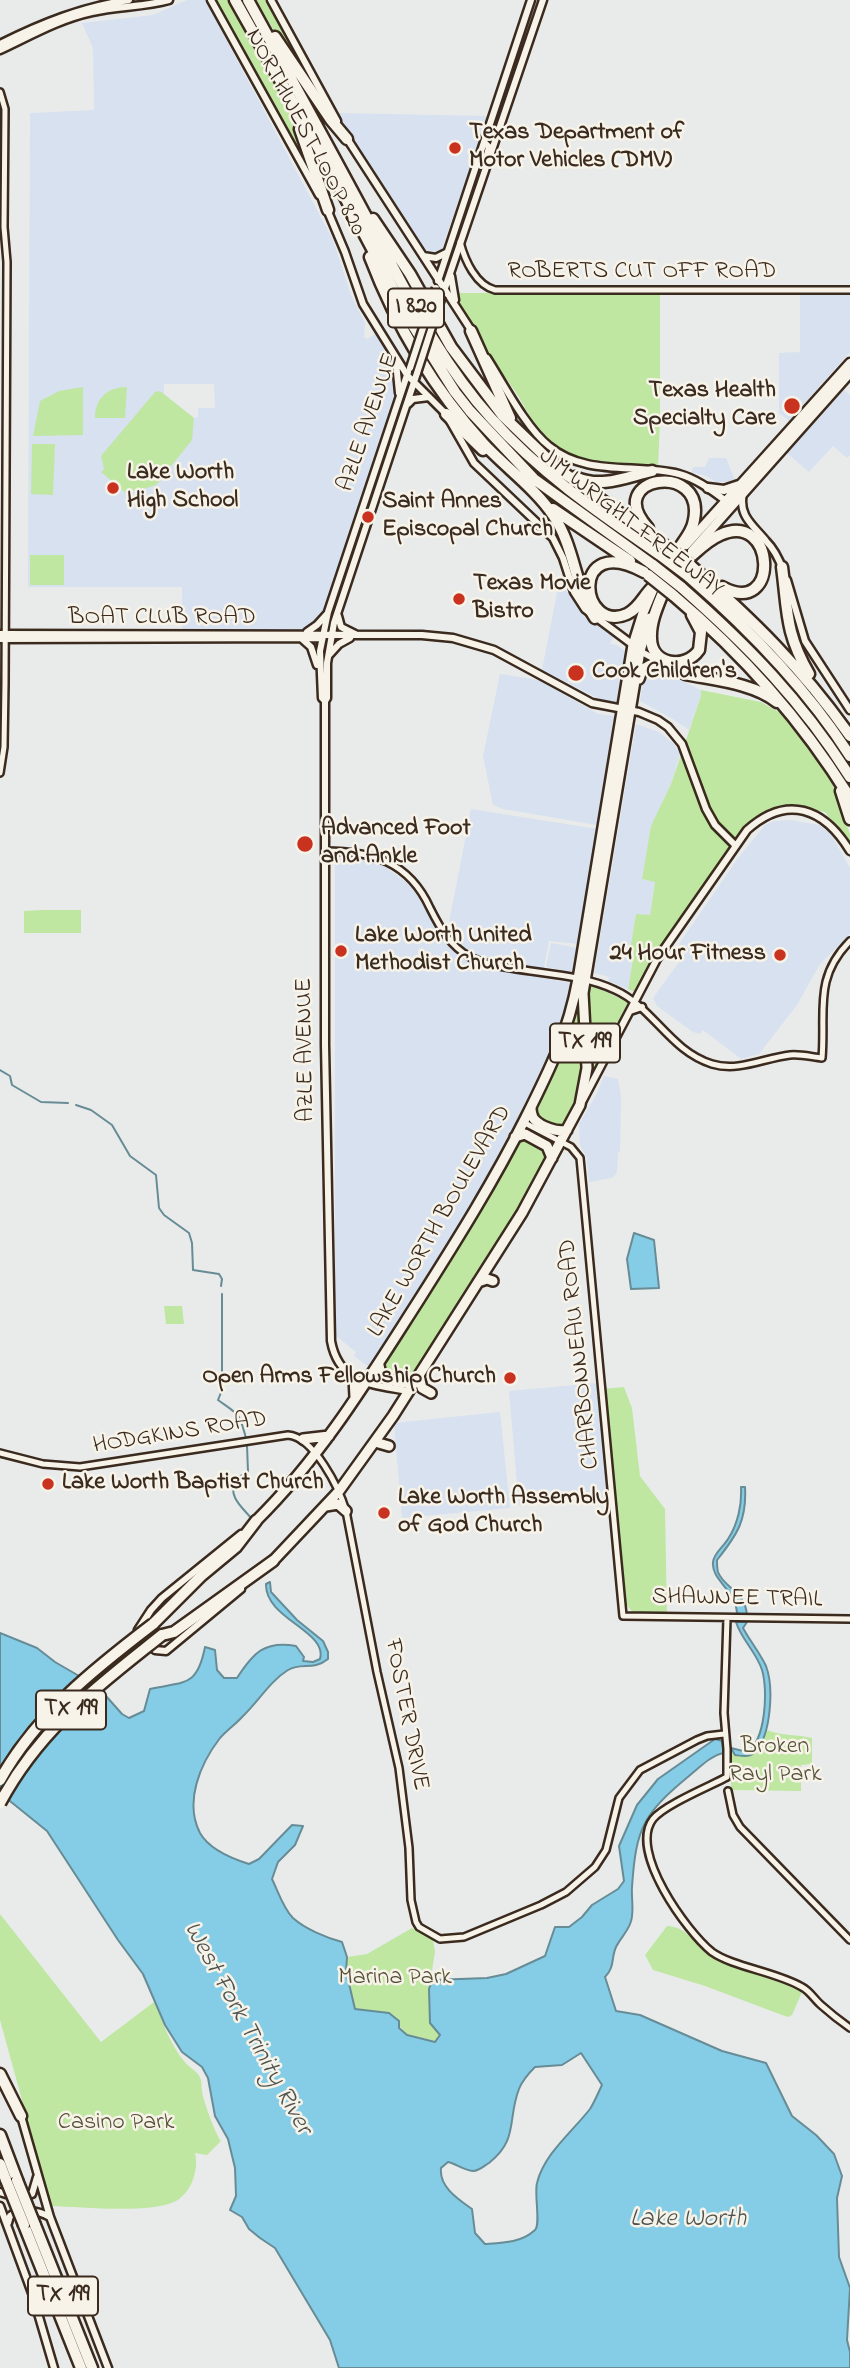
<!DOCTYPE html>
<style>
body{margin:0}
canvas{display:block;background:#e9ebeb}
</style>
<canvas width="850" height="2368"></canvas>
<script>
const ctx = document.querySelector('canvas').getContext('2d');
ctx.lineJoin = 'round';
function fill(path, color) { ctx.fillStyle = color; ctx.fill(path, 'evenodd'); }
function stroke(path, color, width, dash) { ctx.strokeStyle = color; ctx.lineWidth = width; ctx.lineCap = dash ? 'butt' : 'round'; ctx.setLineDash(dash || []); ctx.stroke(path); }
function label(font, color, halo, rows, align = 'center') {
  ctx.font = font + ' "Indie Flower",sans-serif'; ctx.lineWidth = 5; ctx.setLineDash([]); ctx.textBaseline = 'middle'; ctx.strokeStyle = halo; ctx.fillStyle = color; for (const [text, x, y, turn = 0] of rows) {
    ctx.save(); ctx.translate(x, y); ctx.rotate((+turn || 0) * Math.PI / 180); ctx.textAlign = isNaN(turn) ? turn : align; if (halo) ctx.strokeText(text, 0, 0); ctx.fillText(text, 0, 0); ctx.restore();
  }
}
const built = new Path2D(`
 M187 0H205L333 240 351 295 365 323 364 337 367 339 377 333 394 360 397 390 394 404 324 611 321 617 299 632 182 630V587H28L30 113 94 110 93 48 82 23 153 15ZM164 384H214L215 408H198V417L194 418 164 394Z
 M336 113 488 116 441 251 434 254 424 249Z
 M800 293 850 294V352L789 421 779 413V353L800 352Z
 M844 390 850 395V455L847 458 833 446 809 472 787 453Z
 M709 458H726L735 480 717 483 709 477 692 472 693 467H705Z
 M558 588 566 590 584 616 614 635 610 644 617 645 625 651 618 702 604 701 569 684 572 667 568 683 542 670Z
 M652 670 672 676 701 690V696L689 730 673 719 640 701 644 676Z
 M500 674 539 680 598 714 615 716 597 825 503 809 493 805 483 756Z
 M636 724 659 732 673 743 680 754 671 784 652 826 642 879 655 881 650 916 636 914 630 950 633 959 628 989 608 981 609 977 594 973Z
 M471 809 598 829 578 944 549 941 542 978 572 983 562 1033 462 1224 370 1368 354 1356 356 1352 335 1335V857H356L381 864 410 885 427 910 445 943Z
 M790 820 819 825 831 834 850 868V934L820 964 797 1005 759 1054 741 1059 703 1030 700 1034 693 1032 657 1006 653 998 687 951 679 944 738 858 765 825 774 821Z
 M551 943 578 948 573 972 546 967Z
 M604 1076 618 1079 621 1097 620 1152H618L617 1173 612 1178 589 1182 587 1161 588 1160 580 1145 579 1124 596 1095Z
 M597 1383 608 1498 519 1506 509 1391Z
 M500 1412 510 1508 402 1518 394 1423Z`);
const green = new Path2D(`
 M214 0H228C257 54 296 109 309 169L307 170Z
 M255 0H268L327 108 289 54Z
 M458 293H660V422L658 467C630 465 597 467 572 454 559 448 546 439 538 428 529 417 523 403 515 391 497 365 461 323 458 293Z
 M83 387V435L33 436 40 401 59 391Z
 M127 387 125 418H95C95 399 107 387 127 387Z
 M160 391 194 418 192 440 156 485 137 491 131 489 127 494 101 472 104 469 101 456 155 392Z
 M32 444H55L53 495 31 494Z
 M30 555H64V585H30Z
 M701 690 761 702 782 714 829 774 850 834V845L825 812 800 807 769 809 746 827 635 992 628 989 633 959 630 950 636 914 650 915 655 882 642 879 651 826 671 784 701 696Z
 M41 910H81V933H24V911Z
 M593 986 628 1002 576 1104 495 1249 411 1381 385 1376 382 1370 488 1198 563 1050 580 992Z
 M164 1306H182L184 1324H166Z
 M624 1387 632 1408 640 1476 665 1509 667 1616H636L624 1602 602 1389Z
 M761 1727C776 1736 795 1734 812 1738V1764L801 1765V1791L731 1790V1748L747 1752 752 1750Z
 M0 1914 101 2042 154 2002C163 2022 170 2044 184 2061 190 2069 198 2070 201 2080 202 2084 201 2087 202 2091 203 2100 216 2136 221 2141L207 2155 195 2153C199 2169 192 2192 176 2201 152 2214 81 2207 51 2206L0 2020Z
 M667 1926C688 1927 691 1942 707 1951 737 1969 773 1972 803 1990L792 2015 788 2017 782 2015 705 1986 653 1970 645 1955Z
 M412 1928 433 1939 435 1952 429 1989 440 2035 436 2041 407 2035 389 2013 355 2009 346 1971 347 1957 367 1954Z`);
const water = new Path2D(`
 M634 1233 654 1240 659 1288 631 1289 627 1259Z
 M741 1487H745C747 1520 737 1535 717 1560 717 1564 717 1568 718 1572 724 1588 745 1591 747 1615H737C737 1590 711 1581 713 1562 714 1553 724 1546 728 1539 738 1524 742 1504 741 1487Z
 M270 1582 271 1592 297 1620 323 1641 328 1652V1659C313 1671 302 1662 288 1670 270 1681 258 1702 243 1716 236 1724 227 1730 220 1738 200 1764 184 1802 200 1833 209 1849 233 1859 249 1864L259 1859 292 1825 303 1826 295 1845 278 1862 272 1879C278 1891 283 1908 293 1918 305 1929 327 1938 342 1942L347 1957 346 1971 355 2009 389 2013 399 2021V2028L407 2035 435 2042 440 2035 430 2023 429 1989 432 1980 487 1978 506 1974 545 1956 555 1927H569L582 1917 592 1905 618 1889 624 1881 619 1846 637 1805 658 1779 715 1739 722 1741 724 1753C711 1755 699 1768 689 1776 643 1814 636 1828 632 1887 631 1898 635 1914 630 1924 627 1932 620 1939 616 1947 611 1958 615 1967 605 1977L616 2011 640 2015 722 2051 766 2063 792 2116 816 2135 834 2154 842 2176 837 2198 839 2257 850 2288 847 2340 850 2352V2368H339L330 2340 275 2248 260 2238 249 2229 242 2217 230 2210 236 2196 235 2168 228 2139 215 2116 208 2078 202 2067 182 2052 165 2025 143 1974 118 1940 47 1831 0 1793V1633L37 1648 55 1662 98 1687 122 1714 129 1718 144 1711 150 1689C184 1681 197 1688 205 1647L215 1650 217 1670 224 1678H237C253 1653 265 1640 296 1646L304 1657 303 1661 313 1662 320 1659C328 1631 265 1619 266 1584ZM581 2053 602 2085C598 2093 595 2101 590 2109 572 2132 544 2154 537 2183 534 2194 541 2225 535 2230 521 2243 502 2243 485 2244L475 2233 472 2209C458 2199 439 2187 441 2168L448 2162C457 2164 465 2171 474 2171 480 2170 484 2166 489 2163 519 2139 507 2120 519 2089 522 2081 529 2073 535 2067L562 2065Z
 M736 1622H747L743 1628C750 1641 760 1653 766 1666 774 1687 771 1734 756 1751 750 1758 743 1756 735 1755L731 1748 747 1752C766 1741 768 1689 762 1670 757 1653 741 1639 736 1622Z`);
const stream = new Path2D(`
 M0 1070 10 1076 12 1085 41 1102 68 1103
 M76 1105 91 1110 112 1125 130 1156 156 1175 159 1208 164 1215 189 1233 192 1243 193 1270 219 1274 222 1279 221 1286
 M222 1294V1390L218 1400C239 1415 239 1412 246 1438
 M247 1445 248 1472 235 1479C228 1497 241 1506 252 1519`);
const tertiary = new Path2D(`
 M0 92 5 109 4 227 7 262 5 684 4 747 0 773
 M460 242C465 261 476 285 495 290H850
 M325 851C373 851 409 862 430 908 440 928 450 946 470 957 483 964 497 966 511 968 545 974 584 975 615 990 653 1007 670 1051 712 1064 739 1072 764 1058 790 1055 801 1054 812 1057 822 1058 826 1012 813 978 850 941
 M523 1122 571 1147 580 1158 623 1616 850 1619
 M0 1453 43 1464 80 1467 288 1435C314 1437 339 1488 346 1511L377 1672 399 1768 409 1848 411 1900 416 1922 419 1927 440 1939 464 1937 541 1905 566 1892 595 1867 606 1850 619 1798 640 1770 697 1740 707 1736 724 1734
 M727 1618 724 1713 727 1749V1777C710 1786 664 1805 653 1819 628 1851 687 1932 712 1952 733 1967 777 1972 802 1987 810 1991 814 1999 821 2005 830 2013 840 2021 850 2028
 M728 1791 733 1815 740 1827 850 1940`);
const secondary = new Path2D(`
 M211 0 319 195
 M271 0 337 121
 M0 44C42 23 82 7 129 0
 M0 50C30 36 59 19 92 12 118 6 144 7 169 0
 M346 137 473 333
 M484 142 489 147 486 159
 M326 207 345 252 363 304 407 375 446 414 474 463 553 538 563 558 574 592 585 609 633 645
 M423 256 436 258 446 253
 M451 276 455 300
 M438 281 531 0
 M444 291 543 0
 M487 358C503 383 526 428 549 446 586 477 636 463 679 474 697 479 711 490 726 501
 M396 362 399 393
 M408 404 413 399 429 397
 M743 493C738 516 753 525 766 541 774 549 779 559 783 570
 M787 580 805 641 850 710
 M338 616 341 627 355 634
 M307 632 317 625 327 614
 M0 634 422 635 453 638 494 650 592 703 639 712 658 720 668 727 682 744 706 809 715 825 736 846
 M0 639 319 638 323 636
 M302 639 311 647 317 665
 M640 651 667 666 685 674
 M329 655 339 644 350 638
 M325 701 322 698 320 651 328 612 408 372
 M630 1011 642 1007
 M583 1100 657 959 747 830C787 794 824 808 850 851
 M408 1391C372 1384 339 1384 331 1341L325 1045V701L327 698V663L334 623 417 373
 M241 1589 166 1651 155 1650 138 1630 151 1610 162 1598 241 1534
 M21 2116 50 2217 108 2368
 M0 2192 6 2194H32L37 2177
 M0 2206 32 2293 54 2368
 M8 2223 10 2216C20 2207 39 2211 50 2217`);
const primary = new Path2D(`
 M708 488 724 490 739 485
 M686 545 850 363
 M692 551 850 373`);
const trunk = new Path2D(`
 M639 679C643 664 653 662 667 666
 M531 1107C531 1110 532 1116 534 1119 541 1127 558 1133 567 1130
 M515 1137 525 1134 547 1146 552 1158
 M478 1282 487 1279 493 1281
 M379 1365C380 1382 400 1384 415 1382
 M419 1376 422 1388 431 1393
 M354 1378 355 1397
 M303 1439 329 1436
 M375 1442 389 1446
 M326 1506 338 1504 346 1511
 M256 1521C322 1456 369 1378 419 1300 457 1240 494 1181 526 1117 550 1069 568 1033 578 979L633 645 643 613 653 589
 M273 1561 339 1491 393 1416 522 1213 580 1105 587 1068 583 993 640 651 650 618`);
const motorway = new Path2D(`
 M235 0 328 165 409 319 455 392 470 411 534 479 653 565
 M248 0C289 75 330 149 370 224 406 291 440 362 491 418 540 473 599 513 660 555
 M275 37 331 120 347 139
 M300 129 328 210
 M373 219 410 274 451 347 503 416 557 468 670 549
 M370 257C396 325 433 388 483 443 504 466 537 490 553 515 575 547 574 586 595 618
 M471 331 510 418
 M446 414 483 450
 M575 477C602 489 626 477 652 471
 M553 509 630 561
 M648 528C601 476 706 460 694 520 692 535 679 545 673 558
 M681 565C694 555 705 541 720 535 776 509 781 619 722 587
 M691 566C752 619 804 670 850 736
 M782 567C788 612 785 632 809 674
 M644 572C568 531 580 635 627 614 640 608 644 594 654 586
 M688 576C749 629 806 687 850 756
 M666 585C660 601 650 620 651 638 651 665 685 670 699 650L701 632 692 615
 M681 587C748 646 802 701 850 777
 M673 595C743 654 802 720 850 798
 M685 674C714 680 753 683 777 702
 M841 791 850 819
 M153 1624 201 1576 236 1547 256 1521
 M162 1635 174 1632 273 1561
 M0 2074 21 2116
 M0 2135 17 2180
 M0 2164 6 2180
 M24 2225 81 2368
 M35 2225 92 2368`);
const secondaryBridge = new Path2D(`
 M410 368 436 288
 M417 373 442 296`);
const motorwayBridge = new Path2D(`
 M670 549 691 566
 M660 555 688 576
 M653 565 681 587
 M648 575 673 595
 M0 1780C37 1714 94 1669 153 1624
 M0 1803C40 1728 97 1687 162 1635
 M6 2180 24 2225
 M17 2180 35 2225`);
const markers = [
 [455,148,7,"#c8321e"],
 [792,406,9,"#c8321e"],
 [113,488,7,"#c8321e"],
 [368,517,7,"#c8321e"],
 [459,599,7,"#c8321e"],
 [576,673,9,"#c8321e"],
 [305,844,9,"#c8321e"],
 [341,951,7,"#c8321e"],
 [780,955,7,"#c8321e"],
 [510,1378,7,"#c8321e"],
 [48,1484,7,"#c8321e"],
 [384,1513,7,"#c8321e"]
];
const shields = [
 [416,308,56],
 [585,1043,70],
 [71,1710,70],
 [63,2296,70]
];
const shieldNames = [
 ["I 820",416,308],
 ["TX 199",585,1043],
 ["TX 199",71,1710],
 ["TX 199",63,2296]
];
const streetNames = [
 ["NORTHWEST LOOP 820",304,133,62],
 ["ROBERTS CUT OFF ROAD",642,273],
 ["AZLE AVENUE",370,423,-71],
 ["JIM WRIGHT FREEWAY",630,524,38],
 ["BOAT CLUB ROAD",162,619],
 ["AZLE AVENUE",307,1050,-91],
 ["LAKE WORTH BOULEVARD",441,1222,-60],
 ["CHARBONNEAU ROAD",581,1354,-96],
 ["HODGKINS ROAD",180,1434,-9],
 ["SHAWNEE TRAIL",737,1600,1],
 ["FOSTER DRIVE",405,1715,79]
];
const poiNames = [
 ["Texas Department of",469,134],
 ["Motor Vehicles (DMV)",469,162],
 ["Texas Health",776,392,"right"],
 ["Specialty Care",776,420,"right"],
 ["Lake Worth",127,474],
 ["High School",127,502],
 ["Saint Annes",382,503],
 ["Episcopal Church",382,531],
 ["Texas Movie",473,585],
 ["Bistro",473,613],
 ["Cook Children's",592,673],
 ["Advanced Foot",321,830],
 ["and Ankle",321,858],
 ["Lake Worth United",355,937],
 ["Methodist Church",355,965],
 ["24 Hour Fitness",766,955,"right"],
 ["Open Arms Fellowship Church",496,1378,"right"],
 ["Lake Worth Baptist Church",62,1484],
 ["Lake Worth Assembly",398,1499],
 ["of God Church",398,1527]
];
const parkNames = [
 ["Broken",775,1748],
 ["Rayl Park",775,1776],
 ["Marina Park",395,1979],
 ["Casino Park",116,2124]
];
const waterNames = [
 ["West Fork Trinity River",246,2029,61],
 ["Lake Worth",688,2221]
];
fill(built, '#d8e1ef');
fill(green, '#bfe7a2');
fill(water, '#85cde6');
stroke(water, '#678c96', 2);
stroke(stream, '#678c96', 2);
stroke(tertiary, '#3b2a1e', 10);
stroke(secondary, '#3b2a1e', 11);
stroke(primary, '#3b2a1e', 13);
stroke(trunk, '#3b2a1e', 14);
stroke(motorway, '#3b2a1e', 15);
stroke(tertiary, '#f7f3e8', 5);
stroke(secondary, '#f7f3e8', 6);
stroke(primary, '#f7f3e8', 8);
stroke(trunk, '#f7f3e8', 9);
stroke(motorway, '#f7f3e8', 10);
stroke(secondaryBridge, '#3b2a1e', 11, []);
stroke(motorwayBridge, '#3b2a1e', 15, []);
stroke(secondaryBridge, '#f7f3e8', 6);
stroke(motorwayBridge, '#f7f3e8', 10);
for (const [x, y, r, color] of markers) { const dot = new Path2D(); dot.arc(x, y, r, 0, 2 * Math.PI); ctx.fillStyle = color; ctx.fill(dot); stroke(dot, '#f7f3e8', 2.5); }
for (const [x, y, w] of shields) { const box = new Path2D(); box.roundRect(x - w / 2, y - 19.5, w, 39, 5); ctx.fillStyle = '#f7f3e8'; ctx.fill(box); stroke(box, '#3b2a1e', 2); }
label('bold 23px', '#3b2a1e', null, shieldNames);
label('24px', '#3b2a1e', '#f7f3e8', streetNames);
label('bold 24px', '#3b2a1e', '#f7f3e8', poiNames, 'left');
label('24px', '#555038', '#f7f3e8', parkNames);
label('italic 26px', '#4e5350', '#f7f3e8', waterNames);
</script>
